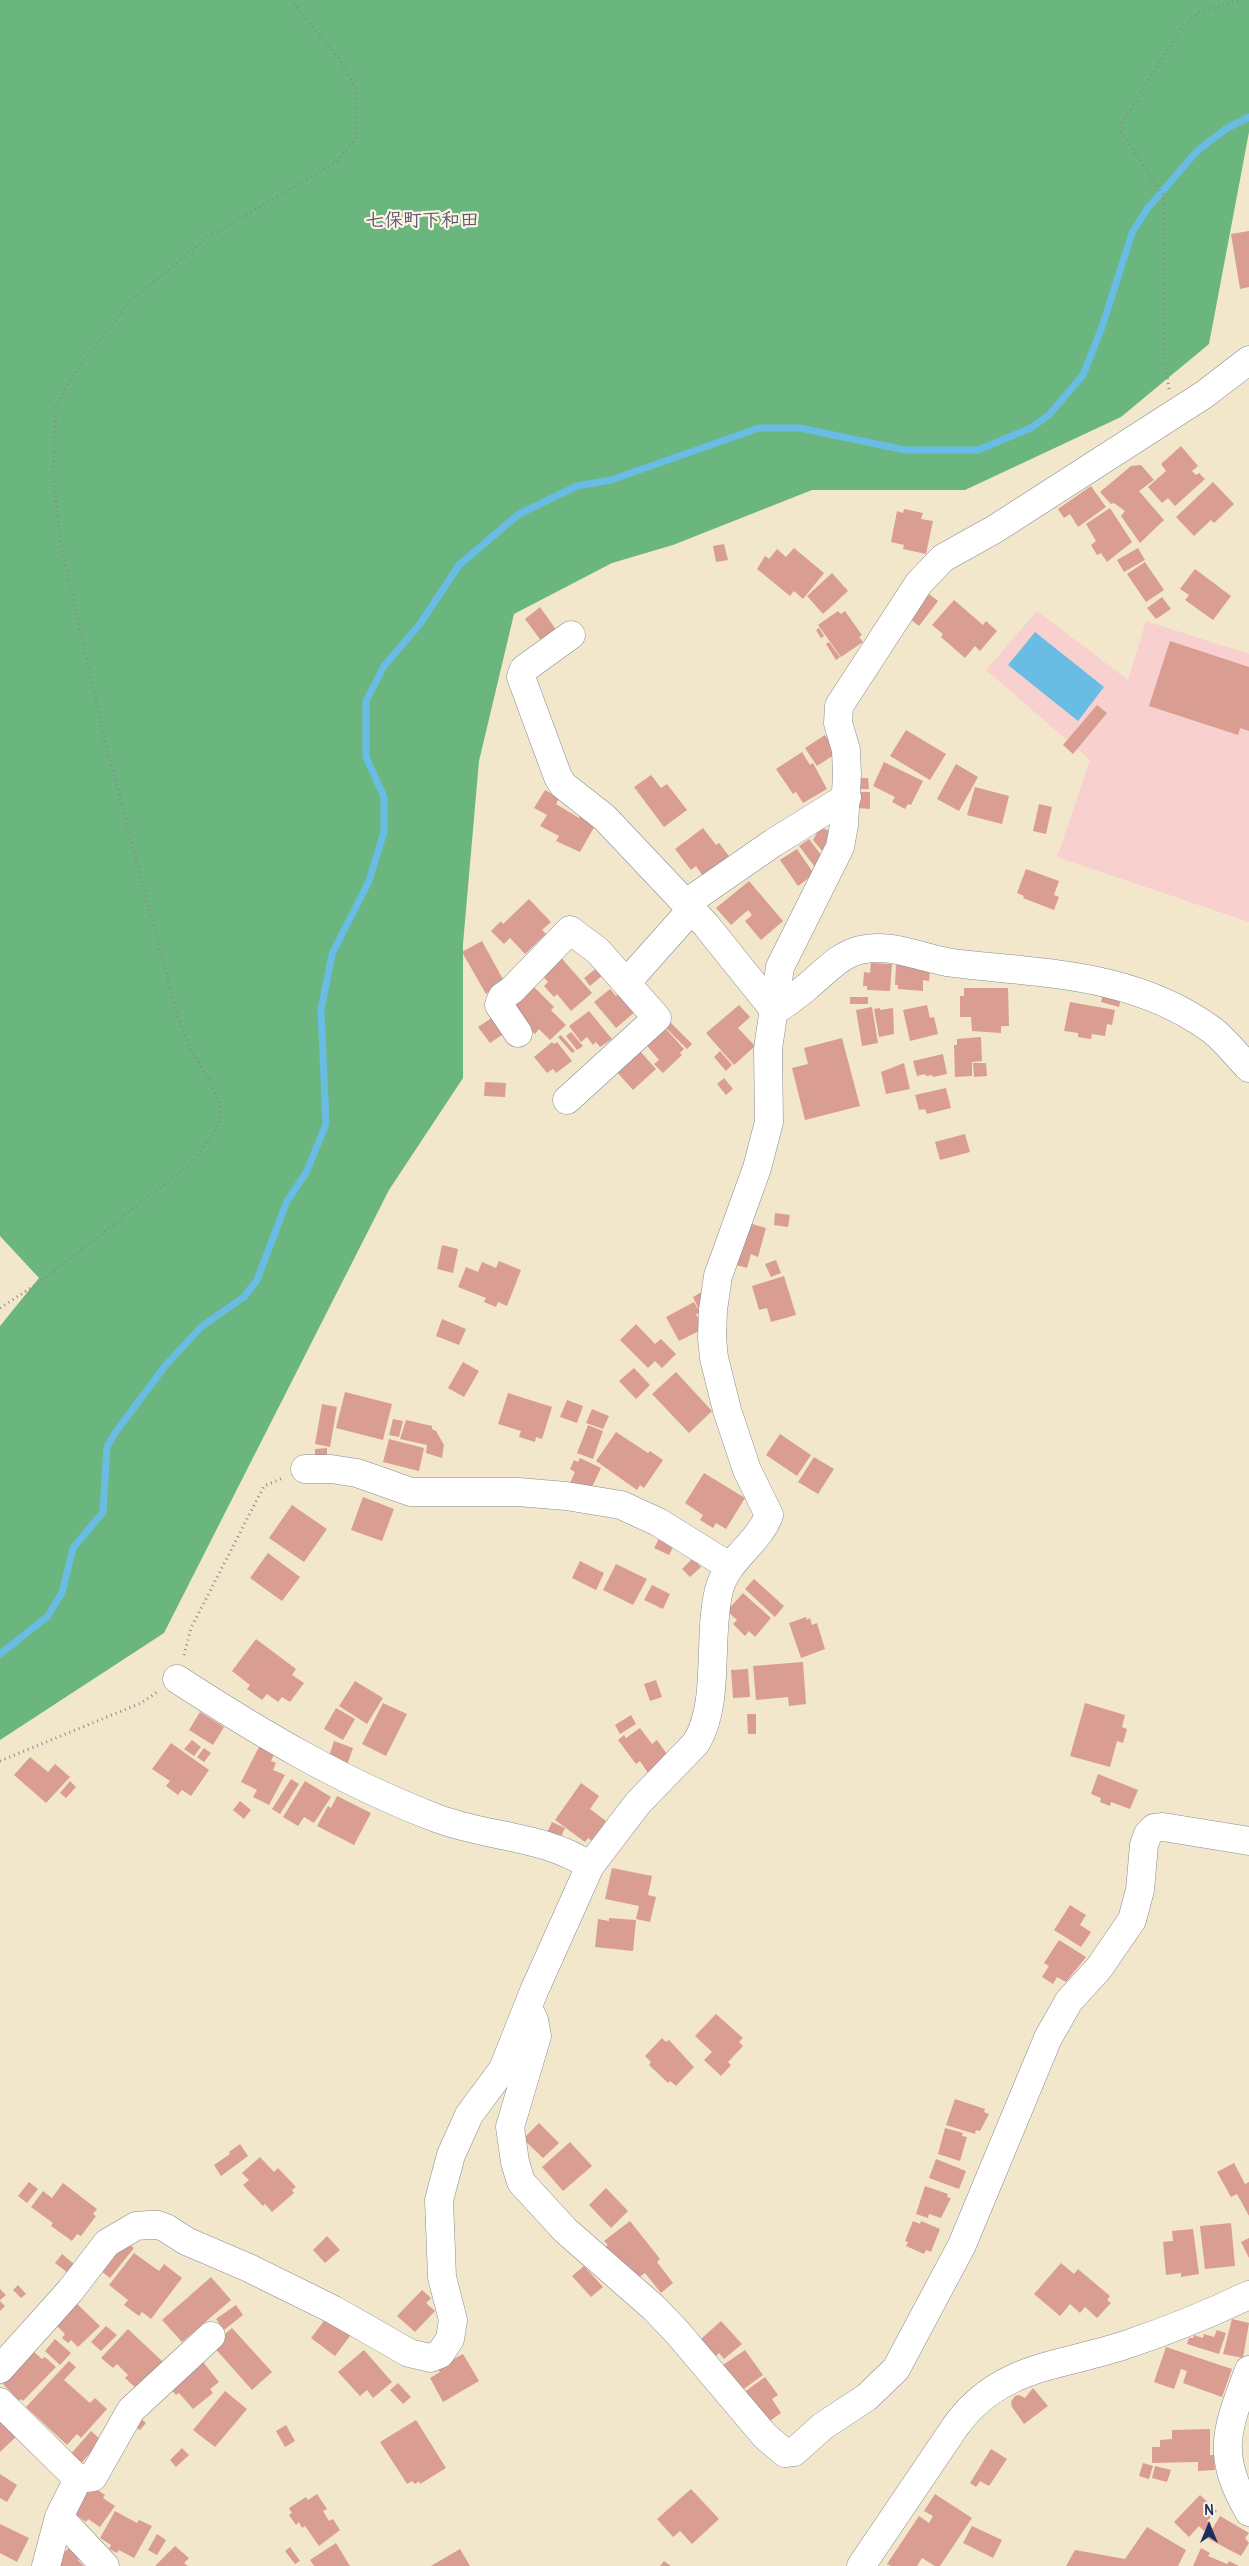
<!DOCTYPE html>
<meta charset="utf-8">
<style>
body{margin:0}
#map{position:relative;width:1249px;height:2566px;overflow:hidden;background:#f3e7cb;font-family:Pangolin,sans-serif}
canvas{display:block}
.north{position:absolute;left:1184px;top:2501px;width:50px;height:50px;-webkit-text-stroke:4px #fcf5e5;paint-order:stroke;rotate:0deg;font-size:14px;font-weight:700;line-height:20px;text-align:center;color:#1b2f5e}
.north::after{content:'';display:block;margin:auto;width:18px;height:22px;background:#1b2f5e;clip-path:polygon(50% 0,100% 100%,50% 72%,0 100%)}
</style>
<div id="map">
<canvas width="1249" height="2566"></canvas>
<div class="north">N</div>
</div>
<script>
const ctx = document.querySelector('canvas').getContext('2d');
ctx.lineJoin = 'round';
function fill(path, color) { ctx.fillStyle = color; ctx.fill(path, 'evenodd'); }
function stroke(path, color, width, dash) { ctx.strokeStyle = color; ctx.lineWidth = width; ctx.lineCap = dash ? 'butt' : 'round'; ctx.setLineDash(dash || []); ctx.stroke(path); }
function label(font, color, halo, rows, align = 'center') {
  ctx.font = font + ' Pangolin,"Klee One",sans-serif'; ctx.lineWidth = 4.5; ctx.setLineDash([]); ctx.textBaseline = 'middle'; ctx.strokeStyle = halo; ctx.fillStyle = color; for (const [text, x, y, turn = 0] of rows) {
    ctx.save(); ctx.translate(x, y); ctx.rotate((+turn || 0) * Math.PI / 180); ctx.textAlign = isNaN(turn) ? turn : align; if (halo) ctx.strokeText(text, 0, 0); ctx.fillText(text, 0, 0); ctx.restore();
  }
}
const built = new Path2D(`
 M1037 611 1128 680 1146 621 1249 654V922L1057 857 1090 760 986 670Z`);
const forest = new Path2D(`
 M0 0H1249V132L1209 344 1121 417 965 490H812L673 545 612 563 514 614 479 761 463 944V1078L389 1190 164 1633 0 1740V1326L39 1278 0 1236Z`);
const water = new Path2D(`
 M1035 632 1104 687 1078 721 1008 665Z`);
const stream = new Path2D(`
 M0 1654 47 1617 62 1593 73 1548 103 1512 107 1447 115 1433 165 1366 201 1327 244 1297 257 1280 287 1201 306 1173 326 1124 321 1010 332 954 369 881 384 832V797L366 757V701L384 666 420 624 459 565 519 514 577 486 611 480 759 428H800L905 450H978L1031 428 1049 415 1083 375 1102 327 1132 233 1147 209 1197 151 1227 128 1249 117`);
const building = new Path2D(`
 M1249 231V287L1240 289 1231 234Z
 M1181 446 1198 466 1192 471 1196 475 1199 473 1205 479 1175 506 1168 498 1162 503 1148 487 1166 471 1161 464Z
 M1141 465 1154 480 1139 491 1164 520 1140 543 1121 516 1125 511 1114 503 1111 504 1100 492 1131 466Z
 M1213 482 1234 504 1214 523 1211 520 1194 536 1176 517Z
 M1091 486 1106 507 1078 527 1070 514 1064 518 1058 509Z
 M1110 508 1132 542 1107 562 1101 553 1097 555 1091 545 1096 541 1086 524Z
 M904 509 923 513 921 519 933 521 926 554 903 549 904 545 891 542 897 511 903 513Z
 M724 544 728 560 716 562 713 546Z
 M794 548 824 573 803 599 794 591 790 596 757 569 765 556 769 559 777 549 786 557Z
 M1138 548 1145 560 1124 572 1117 560Z
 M1145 562 1164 590 1146 602 1127 574Z
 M1195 569 1231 596 1213 620 1185 600 1189 595 1180 589Z
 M832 573 848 591 823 614 807 596Z
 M924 590 938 601 919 626 905 615Z
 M1162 597 1171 609 1156 619 1147 608Z
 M954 600 983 625 986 621 997 631 980 651 975 646 965 658 941 637 943 634 932 625Z
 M540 607 557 631 542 642 525 619Z
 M838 611 841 614 845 611 862 635 859 637 863 642 841 657 818 625Z
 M819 628 824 636 821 638 816 630Z
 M1170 641 1249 667V731L1240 728 1238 735 1149 706Z
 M829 642 840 657 836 660 826 644Z
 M1097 705 1107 713 1073 754 1063 745Z
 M906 730 946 754 930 780 890 756Z
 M825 735 837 753 817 766 805 748Z
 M802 752 810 765 813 763 827 789 803 803 796 792 793 794 776 769Z
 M884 762 923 781 911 805 908 804 905 809 892 802 895 797 873 786Z
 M956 764 978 777 959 811 937 799Z
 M651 775 661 788 667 784 687 810 664 827 634 787Z
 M858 778H868L869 789H859Z
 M975 787 1009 796 1002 824 967 815Z
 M545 790 559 798 556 804 579 818 581 813 597 822 580 852 556 841 559 836 540 826 547 815 534 808Z
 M858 792H870V809L857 808Z
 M1039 804 1052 807 1046 834 1033 831Z
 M820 827 832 832 823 852 813 840Z
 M703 828 716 845 719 843 732 860 705 879 696 866 691 870 675 849Z
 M809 839 825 860 815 867 799 846Z
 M797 849 814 874 798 886 780 860Z
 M1026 869 1059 881 1054 895 1059 897 1054 910 1023 898 1024 896 1017 893Z
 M749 881 783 921 761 940 745 921 752 915 748 910 731 925 716 908Z
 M529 899 551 922 542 930 546 934 525 954 510 938 504 944 491 931 501 921 503 924Z
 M482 941 505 983 486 994 462 952Z
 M558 954 592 993 571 1011 557 994 554 997 544 986 548 982 538 971Z
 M871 963 892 964 890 991 867 990V986H863L864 972 870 973Z
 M896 964 930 969 929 981 923 980V991L898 989V985H895Z
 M598 967 604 974 590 986 584 978Z
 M527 980 554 1007 551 1010 566 1025 550 1040 539 1029 535 1034 509 1009Z
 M964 988H1008L1009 1026H1001V1033L972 1031 971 1017H960V996H964Z
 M610 989 616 996 621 991 637 1010 616 1028 594 1002Z
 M1104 989 1122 993 1119 1007 1101 1002Z
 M850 997H868V1004H850Z
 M1070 1002 1115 1010 1112 1025 1107 1024 1105 1036 1092 1034 1091 1039 1078 1037V1033L1064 1031Z
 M739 1005 750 1017 738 1028 755 1046 734 1065 706 1033Z
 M927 1005 930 1018 934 1017 938 1034 910 1041 903 1010Z
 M872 1007 878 1043 862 1046 856 1010Z
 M880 1008V1010L893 1008 894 1034 879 1037 874 1009Z
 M589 1011 612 1039 600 1047 596 1042 593 1045 587 1037 581 1042 569 1026Z
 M496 1015 508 1031 490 1043 478 1027Z
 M669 1021 692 1044 687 1049 664 1026Z
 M665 1028 684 1049 680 1053 682 1055 663 1073 654 1064 659 1060 643 1041Z
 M571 1032 583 1046 577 1050 566 1036Z
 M561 1035 575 1051 572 1053 558 1037Z
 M981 1037 982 1061 972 1062V1076L955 1077 954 1045H957V1039Z
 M842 1038 860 1106 805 1120 792 1068 808 1064 804 1048Z
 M552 1042 554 1044 557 1042 572 1061 556 1073 553 1069 547 1073 534 1057Z
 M639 1050 656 1069 633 1090 616 1071Z
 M720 1051 732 1065 726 1071 714 1057Z
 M943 1054 947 1074 933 1077 932 1075 926 1076 925 1074 917 1076 913 1061Z
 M904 1063 910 1089 886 1094 881 1072Z
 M973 1063H986L987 1076 974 1077Z
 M724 1078 733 1089 726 1095 717 1084Z
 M485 1082 506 1083 505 1097 484 1096Z
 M946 1088 951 1108 927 1114 925 1109 919 1110 915 1095Z
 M965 1134 970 1152 940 1160 935 1142Z
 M775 1213 790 1215 788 1227 774 1225Z
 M745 1222 766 1228 758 1257 751 1254 747 1268 733 1264Z
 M442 1245 458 1249 453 1273 437 1269Z
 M776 1260 781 1273 771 1277 765 1264Z
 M499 1261 521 1270 507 1306 498 1302 496 1307 484 1302 486 1298 458 1287 466 1267 478 1272 482 1262 496 1268Z
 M784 1276 796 1315 771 1322 767 1308 759 1310 752 1286Z
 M705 1290 701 1314 693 1297Z
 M694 1302 700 1313 696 1314 703 1329 679 1341 666 1317Z
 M442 1319 466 1329 459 1345 436 1336Z
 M636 1324 655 1344 661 1339 676 1354 662 1368 655 1361 648 1368 620 1340Z
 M463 1362 479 1371 464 1397 448 1388Z
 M634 1368 650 1385 636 1399 619 1381Z
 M676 1372 712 1411 689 1433 652 1394Z
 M345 1392 392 1404 383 1440 336 1428Z
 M508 1393 552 1407 542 1439 536 1437 535 1442 519 1437 521 1431 498 1424Z
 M567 1400 583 1406 577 1423 560 1417Z
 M322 1404 337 1407 330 1447 315 1444Z
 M592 1409 609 1416 603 1429 586 1423Z
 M393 1419 403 1421 399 1437 389 1435Z
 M406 1420 432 1426V1429L436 1431 444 1445 442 1458 426 1453 427 1445 400 1439Z
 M588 1425 603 1431 593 1459 577 1453Z
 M616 1432 648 1453 650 1451 663 1460 644 1488 640 1485 637 1490 596 1461Z
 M780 1434 811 1455 797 1476 766 1455Z
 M389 1439 424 1448 419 1471 383 1462Z
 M327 1448V1458L315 1459V1449Z
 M814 1457 834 1469 818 1494 798 1482Z
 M580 1458 601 1468 590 1491 569 1485 575 1472 570 1469 574 1460 578 1462Z
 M704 1473 745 1498 726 1529 716 1523 713 1528 700 1520 703 1515 685 1503Z
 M363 1497 394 1509 382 1541 351 1530Z
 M292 1505 327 1529 304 1562 269 1538Z
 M661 1535 676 1542 669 1555 654 1548Z
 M268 1553 300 1577 282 1601 250 1578Z
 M693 1558 701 1567 690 1577 682 1569Z
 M580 1561 604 1573 596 1590 572 1578Z
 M616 1564 647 1579 633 1605 603 1590Z
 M754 1579 784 1606 775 1617 745 1589Z
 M652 1585 670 1594 663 1609 644 1600Z
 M743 1593 771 1618 755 1637 749 1631 745 1636 733 1624 737 1620 727 1611Z
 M806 1617 807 1620 810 1618 812 1625 817 1623 825 1649 801 1658 789 1623Z
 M256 1639 296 1669 292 1675 304 1683 290 1702 282 1697 278 1702 267 1694 262 1700 247 1689 250 1685 232 1671Z
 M803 1662 806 1704 789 1706 788 1697 756 1700 753 1666Z
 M748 1669 750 1697 733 1698 731 1670Z
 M656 1680 662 1697 650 1701 644 1684Z
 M355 1681 383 1698 367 1724 339 1706Z
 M383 1703 407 1714 386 1756 362 1744Z
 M1085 1703 1125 1715 1122 1727 1127 1729 1123 1743 1117 1741 1110 1767 1070 1756Z
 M336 1708 355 1719 343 1740 324 1729Z
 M200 1712 224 1727 213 1745 189 1730Z
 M747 1714H756V1734H748Z
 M631 1715 636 1724 620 1734 615 1725Z
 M640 1728 652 1744 657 1740 672 1761 650 1776 640 1761 636 1764 618 1740 624 1735 626 1738Z
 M192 1740 201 1747 194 1756 184 1749Z
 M334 1741 353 1748 347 1765 328 1759Z
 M171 1743 209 1770 191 1796 182 1790 178 1795 166 1786 170 1781 152 1769Z
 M260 1745 275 1752 271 1761 276 1763 273 1770 285 1775 269 1805 253 1797 257 1790 241 1782Z
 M204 1748 211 1753 204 1762 197 1757Z
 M30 1757 48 1772 55 1764 70 1777 46 1803 14 1775Z
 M1098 1774 1138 1790 1130 1809 1111 1802 1110 1806 1100 1802 1101 1798 1091 1794Z
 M291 1779 299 1784 280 1814 272 1809Z
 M70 1781 76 1787 66 1798 60 1793Z
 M305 1781 331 1797 314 1823 304 1817 298 1826 283 1817Z
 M581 1783 599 1796 590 1809 606 1821 592 1841 588 1838 585 1842 555 1820Z
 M337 1796 371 1813 354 1845 317 1826 328 1806 331 1808Z
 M240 1801 251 1810 244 1819 233 1810Z
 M552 1822 565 1828 559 1841 546 1835Z
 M612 1868 652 1876 648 1895 656 1897 650 1922 636 1919 639 1906 605 1899Z
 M1070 1905 1086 1915 1080 1925 1091 1932 1081 1947 1054 1930Z
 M609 1918 636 1920 633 1951 595 1947 598 1919 609 1921Z
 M1059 1940 1086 1957 1066 1982 1057 1977 1053 1984 1042 1977 1049 1966 1044 1963Z
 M716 2014 743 2038 739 2042 743 2046 728 2062 731 2065 721 2076 704 2060 712 2052 695 2036Z
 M662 2038 666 2042 669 2040 694 2067 676 2086 670 2081 668 2083 649 2065 651 2062 645 2056Z
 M955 2099 985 2109 984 2112 989 2114 980 2131 976 2130 975 2134 946 2125Z
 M539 2123 559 2143 543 2158 523 2139Z
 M945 2128 963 2133 962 2136 967 2137 960 2161 938 2154Z
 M570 2142 592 2166 563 2191 542 2167Z
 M240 2144 248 2156 221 2176 214 2165 230 2154 229 2152Z
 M260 2157 274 2172 278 2168 296 2187 292 2190 294 2193 272 2212 265 2204 263 2206 243 2185 249 2180 242 2173Z
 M936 2159 966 2171 959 2189 929 2178Z
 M1234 2163 1245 2184 1249 2182V2216L1237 2194 1231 2197 1217 2172Z
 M29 2182 38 2189 27 2203 18 2196Z
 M63 2183 97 2209 93 2214 96 2216 81 2236 77 2234 72 2241 51 2226 53 2223 31 2207 43 2191 52 2198Z
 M925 2186 948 2194 947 2197 951 2198 941 2218 929 2214 928 2218 916 2214Z
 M606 2188 628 2211 611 2228 589 2205Z
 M630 2221 660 2259 657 2262 673 2283 661 2293 645 2273 638 2278 629 2266 626 2268 604 2248 608 2245 604 2241Z
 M913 2221 920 2224 921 2221 940 2229 931 2252 926 2250 924 2254 906 2246 908 2242 905 2241Z
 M1231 2223 1235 2266 1205 2269 1200 2226Z
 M1193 2229 1199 2274 1181 2277V2273L1166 2275 1163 2242 1173 2241 1172 2231Z
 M327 2236 340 2250 325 2263 313 2250Z
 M1249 2238V2258L1241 2242Z
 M125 2241 134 2248 110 2278 98 2269Z
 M134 2253 159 2271 164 2264 182 2278 151 2319 142 2312 139 2316 124 2305 128 2300 109 2285Z
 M62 2254 74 2264 68 2273 55 2263Z
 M1061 2263 1074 2274 1078 2269 1110 2296 1107 2300 1111 2303 1097 2318 1085 2307 1080 2313 1070 2304 1060 2316 1034 2294Z
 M584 2266 603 2287 591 2297 572 2276Z
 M211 2277 231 2300 182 2342 162 2320Z
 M18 2285 26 2294 21 2298 13 2290Z
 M0 2289 6 2295 0 2300Z
 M422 2290 431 2298 426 2303 435 2311 415 2332 397 2316Z
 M73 2300 100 2326 78 2347 71 2340 68 2343 62 2338 65 2334 52 2321Z
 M0 2301 5 2306 0 2311Z
 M236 2305 243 2315 224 2330 216 2319Z
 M329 2314 353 2332 335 2356 311 2338Z
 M1232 2319 1249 2323 1243 2358 1223 2354Z
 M721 2321 742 2344 724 2359 719 2353 716 2356 701 2339Z
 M106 2326 117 2335 101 2351 91 2342Z
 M232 2328 272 2372 252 2390 212 2345Z
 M128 2329 163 2362 138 2390 125 2378 128 2375 117 2364 113 2368 101 2358Z
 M1217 2330 1226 2333 1219 2354 1187 2344 1189 2338H1193L1194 2335 1203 2338 1204 2334 1214 2337Z
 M55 2339 71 2353 60 2365 45 2351Z
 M1166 2347 1232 2369 1222 2397 1183 2383 1187 2371 1181 2369 1174 2389 1154 2382Z
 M364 2350 392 2382 373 2398 367 2390 360 2396 338 2372Z
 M745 2350 763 2375 741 2391 723 2365Z
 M33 2351 42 2359 45 2357 56 2367 23 2401 21 2399 14 2405 6 2397 11 2392 2 2383Z
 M463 2354 479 2381 443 2402 430 2378 440 2372 437 2368Z
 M69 2361 76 2367 64 2380 90 2403 95 2398 107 2409 81 2438 77 2434 67 2445 26 2407Z
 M203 2362 219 2382 210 2389 213 2393 193 2409 179 2393 176 2395 170 2388Z
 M765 2377 778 2395 772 2399 781 2413 767 2423 743 2393Z
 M398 2383 411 2397 403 2404 390 2390Z
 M1033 2388 1048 2406 1024 2424 1012 2407 1011 2402 1015 2396 1019 2395 1025 2398Z
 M225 2391 247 2409 215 2447 193 2430Z
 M139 2417 146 2423 140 2430 133 2425Z
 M0 2419 17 2436 0 2452Z
 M416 2420 446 2468 420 2484 419 2481 415 2484 412 2481 407 2484 380 2442Z
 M286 2425 295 2441 285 2447 276 2431Z
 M1210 2429V2455H1214L1215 2470 1198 2471V2462L1152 2463V2447H1160V2440L1172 2439V2430Z
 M91 2431 101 2440 79 2466 68 2457Z
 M182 2448 189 2455 176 2467 170 2460Z
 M991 2449 1007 2459 989 2486 980 2481 976 2487 970 2483Z
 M1143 2463 1153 2466 1149 2479 1139 2476Z
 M1155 2466 1171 2470 1167 2482 1152 2478Z
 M0 2474 17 2485 7 2502 0 2498Z
 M90 2485 105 2495 103 2498 115 2506 100 2527 88 2519 86 2522 71 2511Z
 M691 2489 719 2519 692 2544 680 2531 673 2537 657 2519Z
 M317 2494 327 2509 323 2511 329 2521 333 2519 340 2530 319 2546 305 2526 302 2528 299 2522 296 2525 289 2515 292 2513 289 2508 306 2497 308 2500Z
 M935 2494 972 2518 940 2566H935L922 2558 917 2566H891L887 2564 919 2516 929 2523 933 2516 924 2511Z
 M1200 2495 1217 2511 1207 2521 1211 2525 1204 2531 1199 2526 1189 2537 1174 2522Z
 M115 2511 137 2523 139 2520 152 2526 134 2558 119 2550 117 2553 109 2549 111 2545 100 2538Z
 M1220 2516 1249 2533 1245 2538 1249 2543 1241 2556 1207 2538Z
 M0 2524 29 2538 17 2562 0 2553Z
 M972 2526 1002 2540 993 2558 963 2543Z
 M1147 2527 1186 2550 1178 2566H1066L1075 2550 1125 2559Z
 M157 2534 166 2540 157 2555 148 2550Z
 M336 2543 350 2566H314L310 2560Z
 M72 2545 82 2556 78 2560 84 2566H57L54 2562Z
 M175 2546 189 2558 184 2563 188 2566H155Z
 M290 2547 300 2561 295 2564 285 2551Z
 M1201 2548 1210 2553 1208 2556 1227 2564 1229 2561 1239 2566H1193Z
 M460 2549 470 2566H431Z
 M664 2561 671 2566H660Z`);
const path = new Path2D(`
 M1169 389 1164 355V196L1121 132 1122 123 1182 27 1199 12 1239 0
 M0 1308 40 1282 195 1160 219 1124 221 1108 210 1081 191 1050 178 1018 105 741 60 540 53 471 56 407 73 375 129 302 208 237 336 162 356 138V88L340 60 291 0
 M184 1655 191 1628 264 1486 283 1478
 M0 1761 141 1703 157 1692`);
const minor = new Path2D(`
 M571 635 524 669 521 677 558 777 563 785 605 818 706 925 775 1011
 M685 904 773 843 847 797
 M627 982 691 910
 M775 1011C786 1003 798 995 808 986 824 973 839 955 860 950 889 942 924 959 953 963 1045 974 1134 973 1212 1030 1226 1041 1237 1056 1249 1068
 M518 1033 499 1005 502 997 512 990 570 930 598 951 657 1018 567 1100
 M305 1469H331L357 1473 411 1492H518L566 1496 621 1505 658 1522 729 1566
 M177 1679C260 1733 344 1783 436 1818 488 1838 544 1835 590 1866
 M528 2008 534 2020 537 2036 510 2127 515 2162 521 2182 565 2230 654 2308 677 2332 765 2436 785 2453 794 2452 823 2426 867 2397 896 2369 962 2245 1048 2038 1069 2001 1099 1968 1132 1920 1140 1890 1144 1845 1148 1834 1154 1828 1163 1827 1249 1841
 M0 2369 70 2291 107 2243 136 2226 149 2225H158L166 2228 186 2241 249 2268 334 2310 409 2353 430 2358 440 2354 450 2339 453 2320 442 2277 439 2200 451 2155 469 2115 503 2069 534 1991 590 1866 638 1803 696 1743C721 1702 707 1638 719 1590 727 1559 758 1544 769 1515L747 1470 727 1410 714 1358 712 1338 713 1310 718 1276 757 1168 769 1122 768 1049 780 967 840 847 844 825 847 775 846 750 838 723 839 706 919 583 943 558 995 529 1205 394 1249 360
 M1249 2370C1227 2429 1215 2453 1249 2512
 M0 2402 78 2479 59 2517 46 2566
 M78 2479 93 2477 131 2410 211 2336
 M59 2517 105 2566
 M861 2566 955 2427C999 2365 1059 2367 1125 2345 1167 2331 1209 2314 1249 2295`);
const quarterNames = [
 ["七保町下和田",422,221]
];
fill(built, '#f7d0cf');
fill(forest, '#6ab67e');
fill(water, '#69bde5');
stroke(stream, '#69bde5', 7);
fill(building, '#d99d92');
stroke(minor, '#878b94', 29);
stroke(path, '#878b94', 3, [1, 4]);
stroke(minor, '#fff', 28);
label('bold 19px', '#5e5670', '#fcf5e5', quarterNames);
</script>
